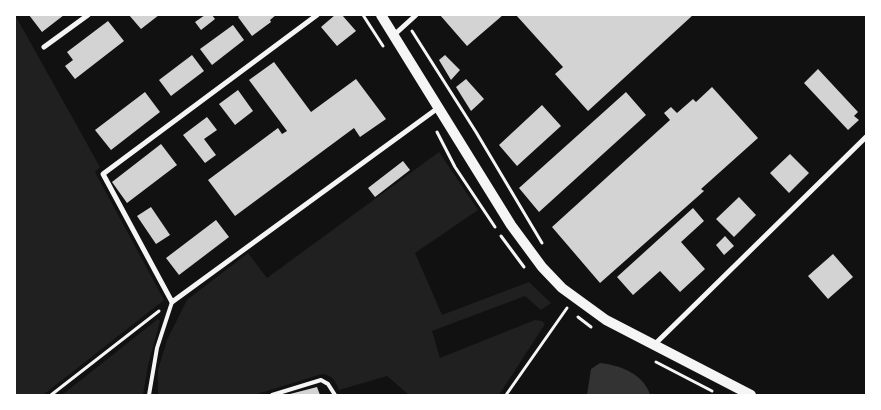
<!DOCTYPE html>
<style>
body{margin:0}
#map{position:relative;width:881px;height:410px;overflow:hidden;background:#111;font-family:"Roboto Condensed",sans-serif}
canvas{display:block}
.frame{position:absolute;inset:0;border:16px solid #fff;pointer-events:none}
</style>
<div id="map">
<canvas width="881" height="410"></canvas>
<div class="frame"></div>
</div>
<script>
const ctx = document.querySelector('canvas').getContext('2d');
ctx.lineJoin = 'round';
function fill(path, color) { ctx.fillStyle = color; ctx.fill(path, 'evenodd'); }
function stroke(path, color, width, dash) { ctx.strokeStyle = color; ctx.lineWidth = width; ctx.lineCap = dash ? 'butt' : 'round'; ctx.setLineDash(dash || []); ctx.stroke(path); }
const green = new Path2D(`
 M15 15 100 167 95 172 164 300 43 395H15Z
 M439 152 478 210 415 253 442 315 529 282 551 303 541 310 525 296 432 331 440 358 535 320 542 321 545 324 499 395H409L387 376 339 390C335 380 333 376 322 374L254 395H158V370L167 340 187 300 248 253 267 278Z
 M158 319 160 321 148 365 143 395H62Z`);
const water = new Path2D(`
 M600 363C620 365 644 374 650 395H587L591 369Z`);
const building = new Path2D(`
 M29 15H64L42 32Z
 M129 15H159L141 29Z
 M205 15H212L215 19 201 30 195 22Z
 M240 15H276L270 20 271 22 252 36 238 17Z
 M335 15H342L356 31 337 46 321 27Z
 M440 15H503L467 46Z
 M516 15H693L588 111 555 74 563 67Z
 M108 21 124 41 75 79 65 66 73 60 67 52Z
 M233 25 244 40 212 65 200 49Z
 M192 55 204 71 171 96 159 80Z
 M445 55 460 70 451 80 439 60Z
 M274 62 311 112 356 79 386 119 360 137 354 128 235 216 208 180 278 128 282 134 287 131 249 80Z
 M818 69 858 112 854 116 859 120 848 130 804 83Z
 M466 79 484 99 471 111 456 87Z
 M712 87 758 138 701 189 704 191 600 283 552 227 670 120 664 113 671 107 677 113 693 99 696 102Z
 M238 90 253 111 235 125 219 104Z
 M145 92 160 112 111 150 95 130Z
 M626 92 646 115 539 212 519 188Z
 M542 105 561 126 517 166 499 145Z
 M207 117 217 130 204 139 216 155 205 163 183 135Z
 M161 144 177 165 127 203 112 182Z
 M790 154 809 173 789 193 770 173Z
 M403 161 410 170 375 197 368 188Z
 M739 197 756 215 734 237 716 219Z
 M151 207 170 235 156 244 137 216Z
 M693 208 704 221 681 242 705 269 680 292 660 271 633 295 617 277Z
 M216 220 229 237 179 275 166 258Z
 M725 236 734 246 724 255 716 245Z
 M833 254 853 277 828 299 808 276Z
 M317 387 320 395H290V394Z`);
const path = new Path2D(`
 M363 15 383 46
 M412 31 476 132 542 243
 M437 132 455 167 495 227
 M501 236 524 267
 M578 317 591 327
 M656 362 712 391
 M51 395 159 311
 M506 395 567 308`);
const service = new Path2D(`
 M149 395 157 348 172 302
 M272 395 321 380 328 384 335 395`);
const minor = new Path2D(`
 M317 15 103 174 172 302 438 108
 M394 35 416 15
 M44 47 88 15
 M654 345 866 137`);
const secondary = new Path2D(`
 M381 15 511 225 542 267 562 288 606 320 751 395`);
fill(green, '#202020');
fill(water, '#333');
fill(building, '#d3d3d3');
stroke(path, '#f5f5f5', 3);
stroke(service, '#f5f5f5', 4);
stroke(minor, '#f5f5f5', 5);
stroke(secondary, '#f5f5f5', 10);
</script>
